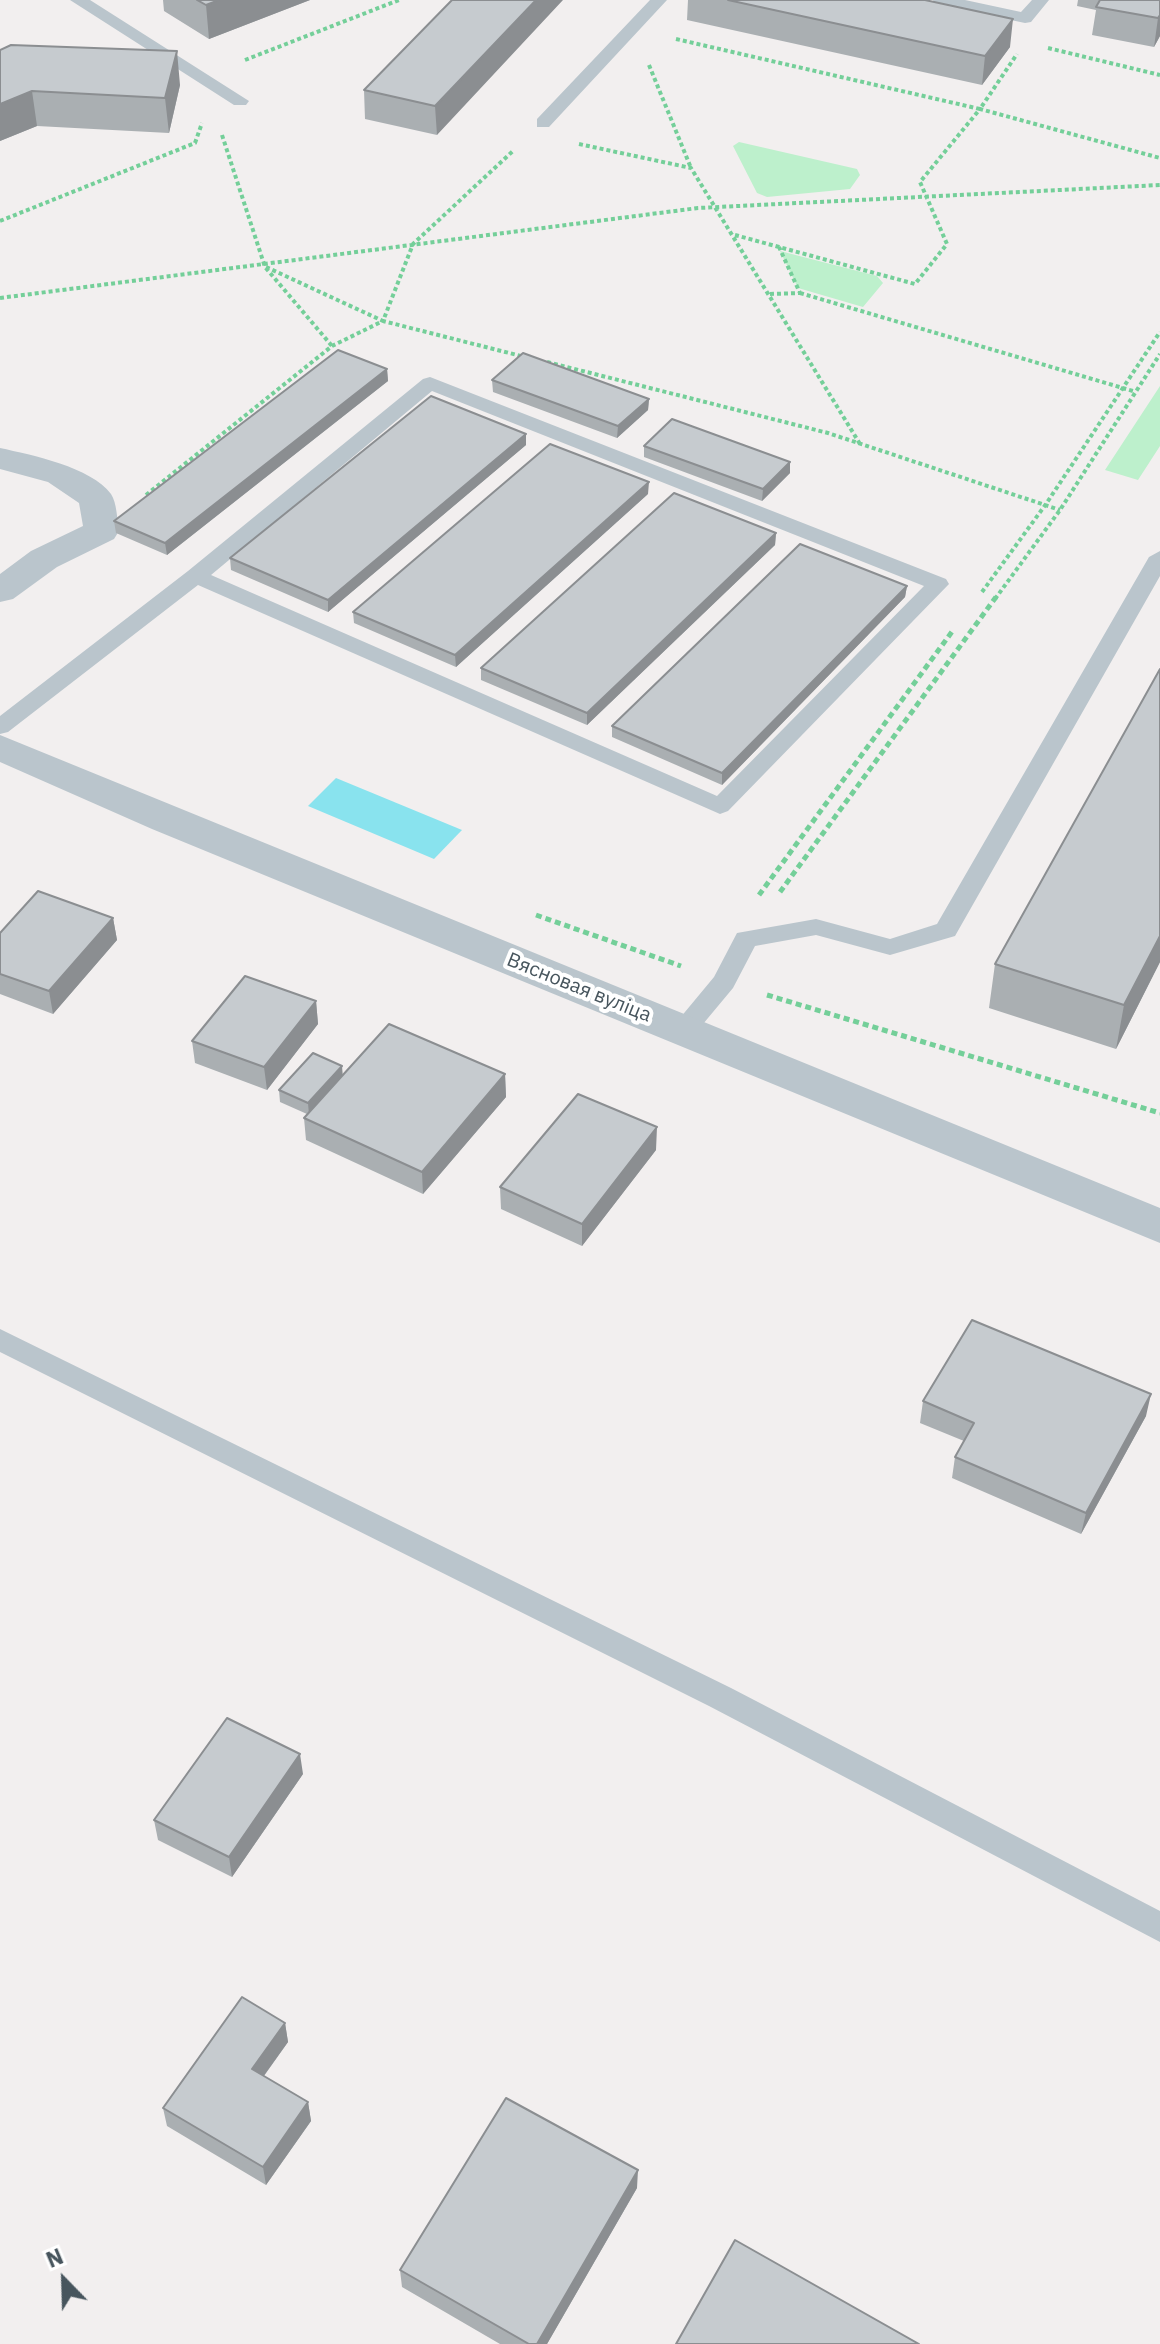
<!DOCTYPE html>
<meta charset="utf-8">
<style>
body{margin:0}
#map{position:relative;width:1160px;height:2344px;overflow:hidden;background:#f2efef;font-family:"IBM Plex Sans",sans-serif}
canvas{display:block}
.north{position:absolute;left:24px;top:2240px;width:80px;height:80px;-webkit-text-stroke:6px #fff;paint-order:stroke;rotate:337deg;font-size:22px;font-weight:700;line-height:32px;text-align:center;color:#47555d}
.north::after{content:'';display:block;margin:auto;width:28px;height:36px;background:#47555d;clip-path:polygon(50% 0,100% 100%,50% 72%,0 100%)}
</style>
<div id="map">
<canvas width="1160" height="2344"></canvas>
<div class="north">N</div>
</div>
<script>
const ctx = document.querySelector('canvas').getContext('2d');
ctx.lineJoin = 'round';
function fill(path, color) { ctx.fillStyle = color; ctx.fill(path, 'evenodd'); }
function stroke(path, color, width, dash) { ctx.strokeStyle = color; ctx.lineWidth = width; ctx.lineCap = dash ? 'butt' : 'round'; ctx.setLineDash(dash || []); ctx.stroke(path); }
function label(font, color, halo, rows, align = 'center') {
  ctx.font = font + ' "IBM Plex Sans",sans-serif'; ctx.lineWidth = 8; ctx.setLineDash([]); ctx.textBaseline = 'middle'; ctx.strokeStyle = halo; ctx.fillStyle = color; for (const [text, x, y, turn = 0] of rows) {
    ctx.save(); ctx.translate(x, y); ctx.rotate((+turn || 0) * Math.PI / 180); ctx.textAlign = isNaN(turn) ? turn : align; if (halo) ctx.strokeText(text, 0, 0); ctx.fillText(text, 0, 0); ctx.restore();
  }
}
const green = new Path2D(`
 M739 142 857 169 860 175 850 189 767 197 757 193 733 146Z
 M780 251 877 276 883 283 863 307 798 288Z
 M1160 386V446L1138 480 1105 470Z`);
const water = new Path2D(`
 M336 778 462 830 434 859 308 806Z`);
const pathFar1 = new Path2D(`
 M676 39 980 109 1017 54
 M1048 48 1160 75
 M245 60 399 0
 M649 65 691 168
 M222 135 265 267 332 346
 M579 144 691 168 860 444
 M0 221 195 143 202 123
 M735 235 779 247
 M266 267 383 321 413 244 514 150
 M800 293 1133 391
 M770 294 800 293 779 247 915 284 947 244 920 182 980 109 1160 158
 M0 298 698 208 1160 185
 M547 362 828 433 1060 510
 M146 495 332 346 383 321 525 357
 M982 592 1046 504 1160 332
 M995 599 1060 510 1160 354`);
const path = new Path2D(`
 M780 892 996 597
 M759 895 954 629
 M536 915 681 966
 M767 995 1160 1113`);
const service = new Path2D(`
 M70 0H90L249 101 246 105H234Z
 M650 0H667L549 127H537V119Z
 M933 0H965L1021 12 1032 0H1049L1031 22 1025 23 935 4Z
 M430 377 946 579 949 584 728 811 720 814 198 585 8 732 0 734V716L188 571 423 379ZM432 391 924 586 717 796 211 575Z
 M1160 551V576L955 936 890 955 816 935 755 946 733 988 693 1036H675L672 1030 675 1024 714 977 737 933 816 919 890 939 937 924 1149 557Z
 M0 1329 731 1688 1160 1911V1942L709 1706 0 1352Z`);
const minor = new Path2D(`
 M0 448C32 455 91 467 111 494 117 503 117 520 119 531L114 539 57 567 13 599 0 602V574L31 551 83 526 79 503 48 482 0 469Z
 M0 735 1160 1208V1243L152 829 0 762Z`);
const wall = new Path2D(`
 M163 0H310L209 39 164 11Z
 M452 0 437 135 365 119 364 90Z
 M688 0H925L1010 47 982 85 687 20Z
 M1078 0H1160V36L1154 47 1092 35 1096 10 1077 6Z
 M0 50 180 85 169 133 37 126 0 141Z
 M387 369 388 381 167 555 116 533 114 521Z
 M492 380 649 399 648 410 617 438 493 392Z
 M526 434V445L328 612 231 570 230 558Z
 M644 446 790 473 762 501 644 457Z
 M648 494 456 667 354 623 353 612Z
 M776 533 775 545 587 725 481 680V668Z
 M907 586 905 597 722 785 612 737V726Z
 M1160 669V962L1116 1049 989 1008 995 964Z
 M113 918 117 940 53 1014 0 994V933Z
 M316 1001 318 1024 267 1090 195 1063 192 1041Z
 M505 1074 506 1097 423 1194 306 1140 304 1118 307 1114 280 1102 279 1090 343 1075Z
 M656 1150 582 1246 501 1209 500 1187Z
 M923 1401 1146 1416 1081 1534 952 1478 955 1457 964 1441 920 1423Z
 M303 1774 232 1877 158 1840 154 1820Z
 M285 2023 288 2042 264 2076 308 2102 311 2121 266 2185 167 2126 163 2108Z
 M637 2188 547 2344H500L402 2287 400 2270Z`);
const shadedWall = new Path2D(`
 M219 0H310L209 39 206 5Z
 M536 0H563L437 135 435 106Z
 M1160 15V36L1154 47 1158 18Z
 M1013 19 1010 47 982 85 985 56Z
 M177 51 180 85 169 133 165 98Z
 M32 91 37 126 0 141V104Z
 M387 369 388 381 167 555 165 543Z
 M649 399 648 410 617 438 618 426Z
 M526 434V445L328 612V600Z
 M790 462V473L762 501 763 489Z
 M649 482 648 494 456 667 455 655Z
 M776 533 775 545 587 725V713Z
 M907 586 905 597 722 785V773Z
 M113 918 117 940 53 1014 49 991Z
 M1160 936V962L1116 1049 1124 1005Z
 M316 1001 318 1024 267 1090 264 1067Z
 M342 1066 343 1078 309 1115 308 1103Z
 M505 1074 506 1097 423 1194 422 1172Z
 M657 1127 656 1150 582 1246V1224Z
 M1151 1394 1146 1416 1081 1534 1086 1513Z
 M300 1754 303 1774 232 1877 229 1857Z
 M285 2023 288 2042 255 2088 252 2069Z
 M308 2102 311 2121 266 2185 263 2167Z
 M638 2170 637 2188 547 2344H537Z`);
const building = new Path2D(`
 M197 0H219L206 5Z
 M452 0H536L435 106 364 90Z
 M728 0H925L1013 19 985 56Z
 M1100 0H1160V15L1158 18 1096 7Z
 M11 45 177 51 165 98 32 91 0 104V50Z
 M338 350 387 369 165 543 114 521Z
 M523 353 649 399 618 426 492 380Z
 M431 396 526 434 328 600 230 558Z
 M672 419 790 462 763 489 644 446Z
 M550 444 649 482 455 655 353 612Z
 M674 493 776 533 587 713 481 668Z
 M800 544 907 586 722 773 612 726Z
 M1160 669V936L1124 1005 995 964Z
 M38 891 113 918 49 991 0 974V933Z
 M245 976 316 1001 264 1067 192 1041Z
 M389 1024 505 1074 422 1172 304 1118Z
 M313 1053 342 1066 308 1103 279 1090Z
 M578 1094 657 1127 582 1224 500 1187Z
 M972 1320 1151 1394 1086 1513 955 1457 974 1423 923 1401Z
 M227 1718 300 1754 229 1857 154 1820Z
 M242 1997 285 2023 252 2069 308 2102 263 2167 163 2108Z
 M506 2098 638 2170 537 2344H529L400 2270Z
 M735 2240 919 2344H676Z`);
const streetNames = [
 ["Вясновая вуліца",579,988,22]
];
fill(green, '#bdf0cc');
fill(water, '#89e3ee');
stroke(pathFar1, '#74cf99', 4, [4, 3]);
stroke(path, '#74cf99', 5, [6, 4]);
fill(service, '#bac5cc');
fill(minor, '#bac5cc');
fill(wall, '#aaafb2');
fill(shadedWall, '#8b8e91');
fill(building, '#c6cbcf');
stroke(building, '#8b8e91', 2);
label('20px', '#47555d', '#fff', streetNames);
</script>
